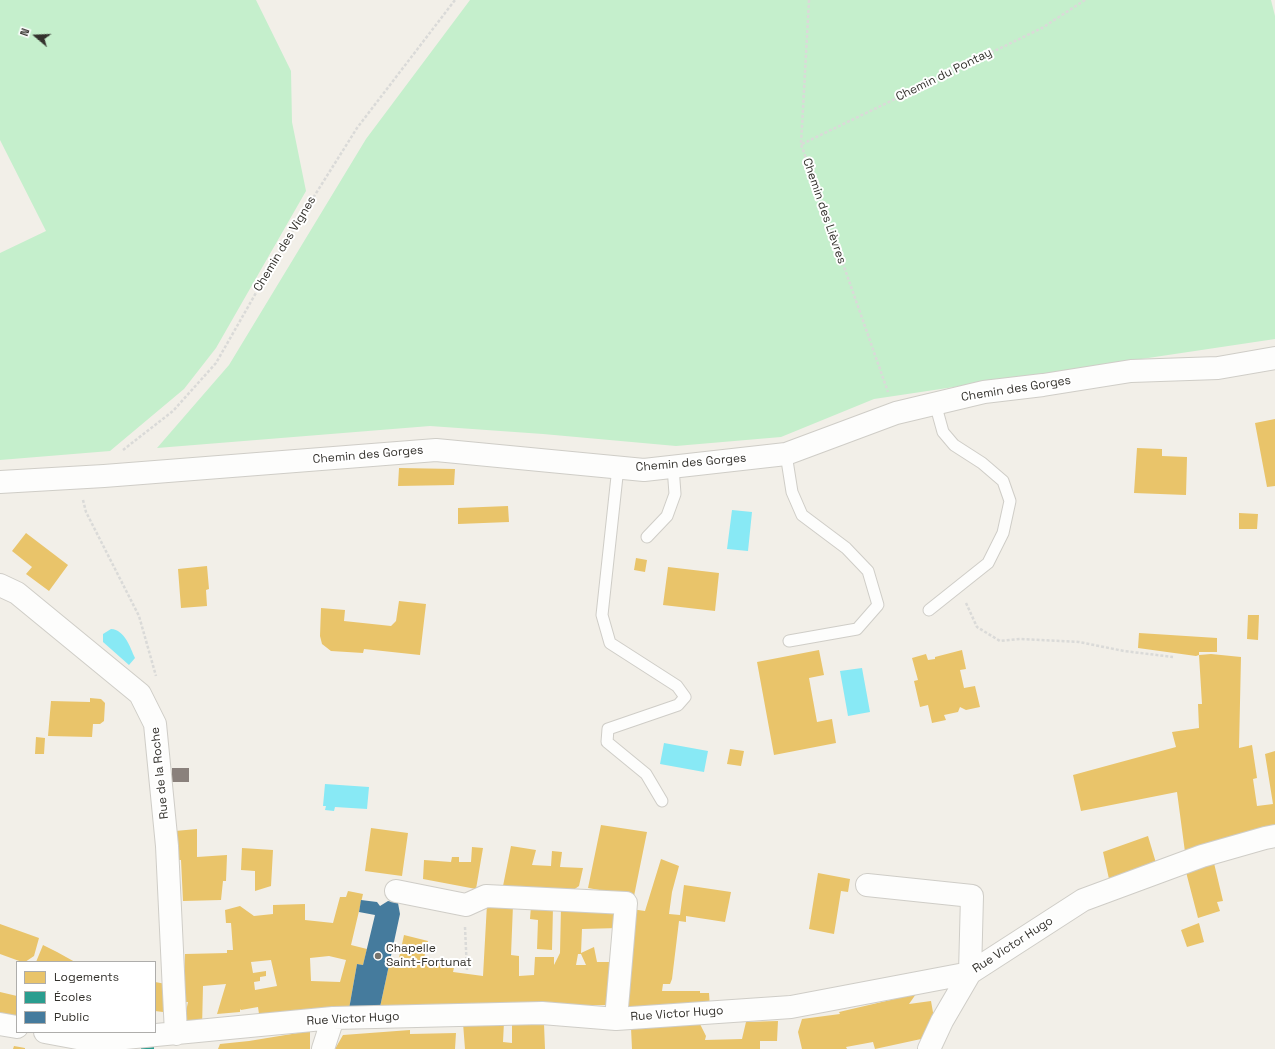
<!DOCTYPE html>
<meta charset="utf-8">
<style>
body{margin:0}
#map{position:relative;width:1275px;height:1049px;overflow:hidden;background:#f2efe8;font-family:"Space Grotesk",sans-serif}
canvas{display:block}
.legend{position:absolute;left:16px;top:961px;width:140px;height:72px;box-sizing:border-box;background:#fff;border:1px solid #aeadab;margin:0;padding:5px 7px;list-style:none;font-size:12px;color:#34322d}
.legend li{display:flex;align-items:center;gap:8px;height:20px}
.legend b{width:20px;border:1px solid #aeadab}
.north{position:absolute;left:16px;top:16px;width:40px;height:40px;-webkit-text-stroke:3px #fff;paint-order:stroke;rotate:289deg;font-size:11px;font-weight:700;line-height:16px;text-align:center;color:#34322d}
.north::after{content:'';display:block;margin:auto;width:14px;height:18px;background:#34322d;clip-path:polygon(50% 0,100% 100%,50% 72%,0 100%)}
</style>
<div id="map">
<canvas width="1275" height="1049"></canvas>
<ul class="legend">
<li><b style="height:11px;background:#e9c46a"></b>Logements</li>
<li><b style="height:11px;background:#2a9d8f"></b>Écoles</li>
<li><b style="height:11px;background:#457b9d"></b>Public</li>
</ul>
<div class="north">N</div>
</div>
<script>
const ctx = document.querySelector('canvas').getContext('2d');
ctx.lineJoin = 'round';
function fill(path, color) { ctx.fillStyle = color; ctx.fill(path, 'evenodd'); }
function stroke(path, color, width, dash) { ctx.strokeStyle = color; ctx.lineWidth = width; ctx.lineCap = dash ? 'butt' : 'round'; ctx.setLineDash(dash || []); ctx.stroke(path); }
function label(font, color, halo, rows, align = 'center') {
  ctx.font = font + ' "Space Grotesk",sans-serif'; ctx.lineWidth = 4; ctx.setLineDash([]); ctx.textBaseline = 'middle'; ctx.strokeStyle = halo; ctx.fillStyle = color; for (const [text, x, y, turn = 0] of rows) {
    ctx.save(); ctx.translate(x, y); ctx.rotate((+turn || 0) * Math.PI / 180); ctx.textAlign = isNaN(turn) ? turn : align; if (halo) ctx.strokeText(text, 0, 0); ctx.fillText(text, 0, 0); ctx.restore();
  }
}
const green = new Path2D(`
 M0 0H256L291 71 292 122 306 191 216 348 184 389 110 451 0 460V253L46 231 0 140Z
 M470 0H1271L1275 16V339L874 399 781 437 676 446 543 434 430 426 157 448 229 365 366 139Z`);
const water = new Path2D(`
 M732 510 752 512 748 551 727 549Z
 M111 629C125 630 130 647 135 658L129 665 103 642V634Z
 M862 668 870 712 848 716 840 671Z
 M664 743 708 751 704 772 660 764Z
 M325 784 369 787 367 809 335 807 334 811 325 810 326 806H323Z`);
const homes = new Path2D(`
 M1275 419V486L1267 487 1255 423Z
 M1137 448 1162 449V456L1187 457 1186 495 1134 493Z
 M399 468 455 469 454 485 398 486Z
 M508 506 509 522 458 524V508Z
 M1239 513 1258 514 1257 529H1239Z
 M26 533 68 565 49 591 26 574 32 567 12 551Z
 M636 558 647 560 645 572 634 570Z
 M207 566 209 589 206 590 207 606 181 608 178 569Z
 M668 567 719 573 715 611 663 605Z
 M399 601 426 604 420 655 364 649 363 653 331 651 322 644 320 636 321 608 345 610 344 621 391 626 396 621Z
 M1248 615H1259L1258 640 1247 639Z
 M1139 633 1217 638V652H1199V655L1196 656 1138 648Z
 M819 650 824 675 809 678 817 722 832 719 836 743 774 755 757 662Z
 M962 650 966 669 960 670 964 688 975 686 980 707 966 710 960 707 958 712 944 715 946 720 932 723 928 705 920 707 914 681 918 680 912 658 926 654 928 660 935 659V657Z
 M1211 654 1241 657 1239 748 1252 745 1257 778 1253 779 1257 806 1273 804 1265 754 1275 751V830L1185 852 1177 792 1081 811 1073 775 1176 747 1172 732 1199 728 1198 704H1202L1199 655Z
 M90 698 101 699 105 703 104 721 100 724H93L92 737 48 736 51 701 90 702Z
 M36 737 45 738 44 754H35Z
 M730 749 744 751 741 766 727 764Z
 M601 825 647 832 634 896 588 888Z
 M371 828 408 833 402 876 365 871Z
 M197 829V857L227 855 226 881H223L221 900 183 901 181 860H178L175 831Z
 M1148 836 1156 863 1109 879 1103 852Z
 M511 846 536 850 532 865 551 866 552 851 562 852 560 867 583 868 579 886 569 893 502 891Z
 M472 847 483 848 476 889 423 879 424 860 451 862 452 857H459V862H471Z
 M242 848 273 850 271 886 255 891V871L241 870Z
 M661 859 679 866 672 892 669 914 680 915 684 885 731 892 725 922 686 916V922L679 921 672 979 670 984H663L662 991H700V993H709L710 1008 622 1012 631 909 645 911Z
 M1214 863 1223 901 1217 902 1220 911 1198 918 1186 872Z
 M818 873 850 879 848 892 841 891 834 934 809 929Z
 M348 891 363 894 351 945 367 949 363 965 357 964 349 1009 260 1021 258 1007 241 1010 240 1009V1012L217 1014 226 984 203 986 202 1028 184 1021 188 1002H183L185 954 227 953V950H233L231 923H226L225 910 240 906 254 916 273 914V905L305 904V920L333 923 340 897H346ZM329 956 346 960 340 982 311 981 310 958ZM271 960 277 986 255 990 254 982 260 981V977L266 976V971L253 973 251 962Z
 M487 904 513 905 511 955 519 956V976L534 975 535 957H554V965L560 953 561 907 613 909 619 928 582 929 581 953 594 947 597 962H616L611 1005 380 1007 389 965 397 967 404 935 428 941 424 958 455 963 453 972 483 976ZM578 954H581L586 965H576Z
 M531 906 553 907 552 950 537 949 538 920 530 919Z
 M1199 923 1204 942 1187 947 1181 930Z
 M0 924 39 938 34 956 25 962H22L0 954Z
 M43 945 57 952 75 962H36Z
 M155 982 166 984 163 1012 155 1011Z
 M0 992 17 996V1018L0 1015Z
 M916 994 909 1004 931 1001 934 1018 921 1039 875 1049 873 1042 846 1047 847 1049H802L798 1032 802 1019 840 1014 839 1012Z
 M778 1021 777 1041H760V1049H632L631 1028 700 1024 706 1036 705 1040 742 1039 746 1022Z
 M504 1022 503 1042 512 1043V1022L544 1024 545 1049H465L463 1023Z
 M410 1030V1034L456 1033 455 1049H335L343 1035Z
 M310 1031V1049H218L220 1044 249 1041Z
 M14 1046 25 1048V1049H13Z`);
const schools = new Path2D(`
 M154 1047V1049H141V1048Z`);
const public = new Path2D(`
 M361 900 377 902 380 906 388 901 398 903 400 914 380 1007 349 1009 357 964 363 965 375 915 359 912Z`);
const industry = new Path2D(`
 M172 768H189V782H172Z`);
const path = new Path2D(`
 M809 0 801 144 888 392
 M802 144 1042 28 1085 0
 M123 450 173 411 216 363 281 249 357 128 455 0
 M83 500 86 512 139 616 156 676
 M966 603 977 627 1000 641 1020 639 1079 642 1124 651 1173 657
 M465 927 467 971`);
const lane = new Path2D(`
 M786 454 792 492 802 515 846 548 868 571 878 605 857 629 789 641
 M618 467 602 615 610 643 677 686 685 697 678 705 608 729 607 742 646 774 662 801
 M647 537 667 516 675 494 673 467
 M929 610 988 563 1003 533 1010 501 1003 481 982 463 954 445 943 432 935 403`);
const street = new Path2D(`
 M0 482 104 476 436 450 644 470 786 454 896 413 984 392 1043 385 1131 371 1218 368 1275 358
 M0 585 17 593 140 694 155 724 167 846 176 1034
 M867 885 972 896 970 973 942 1021 929 1049
 M396 891 466 905 486 896 626 903 616 1019
 M0 1024 17 1027
 M45 1032 94 1041 333 1018 542 1013 616 1019 791 1007 970 973 1083 900 1202 856 1265 838 1275 836
 M323 1049 333 1018`);
const markers = [
 [378,956,4,"#76746e"]
];
const streetNames = [
 ["Chemin du Pontay",944,75,-26],
 ["Chemin des Lièvres",824,211,71],
 ["Chemin des Vignes",285,244,-59],
 ["Chemin des Gorges",1016,389,-9],
 ["Chemin des Gorges",368,455,-5],
 ["Chemin des Gorges",691,463,-5],
 ["Rue de la Roche",160,773,-96],
 ["Rue Victor Hugo",1013,945,-33],
 ["Rue Victor Hugo",677,1014,-4],
 ["Rue Victor Hugo",353,1019,-3]
];
const poiNames = [
 ["Chapelle",386,949],
 ["Saint-Fortunat",386,963]
];
fill(green, '#c5efcc');
fill(water, '#88e9f5');
fill(homes, '#e9c46a');
fill(schools, '#2a9d8f');
fill(public, '#457b9d');
fill(industry, '#8a817c');
stroke(lane, '#cfcdc7', 13);
stroke(street, '#cfcdc7', 24);
stroke(path, '#dadad8', 2.5, [3, 2]);
stroke(lane, '#fdfdfc', 11);
stroke(street, '#fdfdfc', 22);
for (const [x, y, r, color] of markers) { const dot = new Path2D(); dot.arc(x, y, r, 0, 2 * Math.PI); ctx.fillStyle = color; ctx.fill(dot); stroke(dot, '#fff', 1.5); }
label('12px', '#34322d', '#fff', streetNames);
label('12px', '#34322d', '#fff', poiNames, 'left');
</script>
